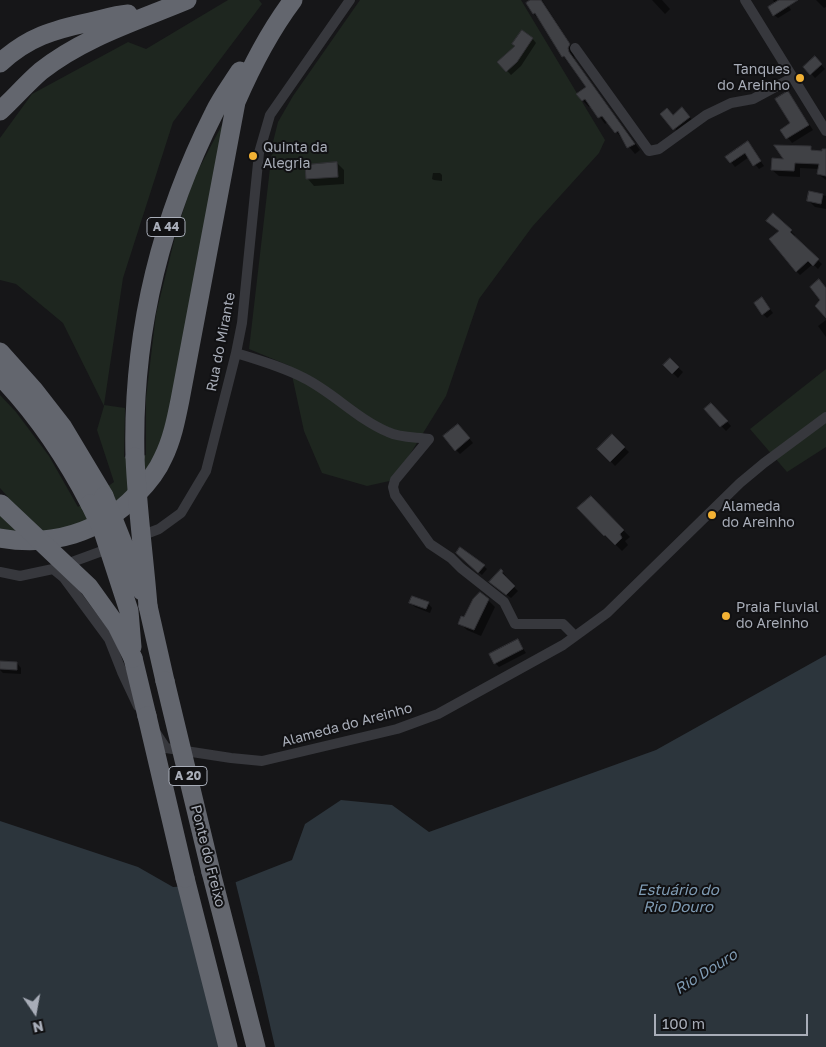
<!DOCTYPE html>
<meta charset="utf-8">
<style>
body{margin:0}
#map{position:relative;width:826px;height:1047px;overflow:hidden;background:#161618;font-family:"Golos Text",sans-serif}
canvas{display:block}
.north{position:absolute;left:10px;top:987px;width:50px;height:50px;-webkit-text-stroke:4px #111113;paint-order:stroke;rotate:168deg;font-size:14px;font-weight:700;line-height:20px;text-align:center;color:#a8adb8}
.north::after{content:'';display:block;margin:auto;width:18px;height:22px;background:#a8adb8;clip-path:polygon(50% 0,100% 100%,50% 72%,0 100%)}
.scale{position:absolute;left:654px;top:1014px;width:154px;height:22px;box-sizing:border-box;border:2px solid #a8adb8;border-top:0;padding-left:6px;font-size:15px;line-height:18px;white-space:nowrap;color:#a8adb8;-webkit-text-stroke:4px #111113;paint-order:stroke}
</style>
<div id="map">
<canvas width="826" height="1047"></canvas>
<div class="north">N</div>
<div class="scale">100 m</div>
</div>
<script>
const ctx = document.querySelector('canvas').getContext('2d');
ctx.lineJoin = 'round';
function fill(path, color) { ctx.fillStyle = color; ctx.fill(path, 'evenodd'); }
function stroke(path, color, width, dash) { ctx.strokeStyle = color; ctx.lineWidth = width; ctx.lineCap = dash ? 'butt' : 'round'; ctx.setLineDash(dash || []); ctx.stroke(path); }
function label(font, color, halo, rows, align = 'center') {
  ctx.font = font + ' "Golos Text",sans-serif'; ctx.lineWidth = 4; ctx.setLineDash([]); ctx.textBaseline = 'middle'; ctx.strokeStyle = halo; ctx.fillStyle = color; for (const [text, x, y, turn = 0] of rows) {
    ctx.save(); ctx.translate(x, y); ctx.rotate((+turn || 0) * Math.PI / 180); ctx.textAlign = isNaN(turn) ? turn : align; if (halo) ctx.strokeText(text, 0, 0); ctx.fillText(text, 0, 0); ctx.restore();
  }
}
const green = new Path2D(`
 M228 0H259L262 4 173 122 123 278 104 405 125 408 124 457 146 455V398L156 314 175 237 193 180 224 121 167 429 153 462 124 501 83 525 60 532 9 533 0 530V504L8 497 0 488V395L16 412 49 456 78 507 114 482 97 430 104 406 63 323 16 284 0 280V138L32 94 128 42 146 49Z
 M360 0H521L605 140 599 153 532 227 479 299 446 396 394 480 367 486 322 473 304 431 290 366 249 349 273 142 278 122 293 96Z
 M826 369V447L787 472 750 429Z`);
const water = new Path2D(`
 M826 655V1047H0V821L138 867 173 887 231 884 292 860 305 824 341 800 392 805 429 832 656 750ZM253 969 259 977 256 982 212 993 209 980Z`);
const pier = new Path2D(`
 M235 880 259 977 275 1047H220L181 884 230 882ZM252 972 256 974V977L255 980 213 990 210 982Z`);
const shadow = new Path2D(`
 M528 0H542L575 51 574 55 575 60 640 150 635 154 608 122 605 124 591 105 589 107 583 101 578 94 587 87 563 56 540 20 534 14Z
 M652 0H662L670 9 665 14Z
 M773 0H785L791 10 778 18 774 15 775 4Z
 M816 0H826V7L824 8Z
 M532 38 536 43 521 66 511 75 499 62Z
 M815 58 825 69 815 78 805 67Z
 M788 92 813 130 792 143 782 130 792 124Z
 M686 113 694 122 679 133 662 114 674 116Z
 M748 143 764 166 759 169 749 157 735 167 727 157Z
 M811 148 815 152H826V180L818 174 819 169 800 168V177L779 176 772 170 785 160Z
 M337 163 344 170V184L314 186 308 179 306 166Z
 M433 173H440L442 175V181L434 180 432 179Z
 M810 192 826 196V209L815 207 809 201Z
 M773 215 795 235 794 237 822 264 818 269 813 264 800 275 796 271Z
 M762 299 773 313 767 318 763 314Z
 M826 320V337L818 326Z
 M670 360 683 372 678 378 665 365Z
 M711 404 731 426 726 431 705 409Z
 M462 430 473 443 460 454 456 450Z
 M612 436 629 452 615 466 599 449Z
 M591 497 630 537 625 541 628 545 622 551 579 508Z
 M461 556 478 561 487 569 482 575Z
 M501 571 506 576 505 578 518 591 511 598 495 586Z
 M488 600 495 607 481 636 467 630 460 623Z
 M411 603H428L432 608 430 613 415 607Z
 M518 641 526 653 499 667 495 663Z
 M0 662 17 663 21 668V674L3 673 0 670Z`);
const building = new Path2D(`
 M530 0H541L570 44 568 48 569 52 635 144 627 148 618 131 615 133 602 116 598 118 585 99 582 101 576 94 586 87 564 56 562 57 535 13 533 14 526 3Z
 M779 0H798L773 16 768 7Z
 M522 30 533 38 517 62 506 72 497 62 515 46 512 44Z
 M815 56 822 64 810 75 803 67Z
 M788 91 809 125 786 139 780 130 790 123 775 99Z
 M682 107 690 117 673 130 660 114 667 108 673 115Z
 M748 141 761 161 753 166 745 153 730 163 725 157Z
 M774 145 811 146V150L822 151V149H826V176L817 174 819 164 795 163 794 171 771 170 772 158 783 159Z
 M337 162 338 177 306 179 305 165Z
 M809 191 823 194 821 204 807 201Z
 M773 213 792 230 790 232 819 259 813 266 808 261 796 272 769 239 779 231 766 221Z
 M819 279 826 288V318L815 306 820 300 810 287Z
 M762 297 770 309 762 315 754 303Z
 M670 358 679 367 672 374 663 365Z
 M711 403 728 421 720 427 704 409Z
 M458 424 470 438 455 451 443 436Z
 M612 434 625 447 610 462 597 449Z
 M591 496 624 530 620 534 622 538 615 545 605 535 604 536 577 508Z
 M460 547 485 565 478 573 456 553Z
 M501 569 503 571 502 573 515 586 506 595 489 582Z
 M480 592 489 599 474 630 458 624 461 616 464 617 473 599Z
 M412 596 429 602 426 609 409 603Z
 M518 639 523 649 494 664 489 654Z
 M0 661 17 662V670L0 669Z`);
const street = new Path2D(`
 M745 0 826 131
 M575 48 649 151 659 149 706 115 731 103 753 99 792 78
 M236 353C259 360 283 367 304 378 334 393 357 419 388 432 400 438 416 437 429 439
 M429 439 395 480 393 487 395 495 430 544 451 558 461 568 504 602 515 624H563L575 636
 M138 537 159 529 181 513 206 471 236 353 242 323 259 153 270 115 350 0
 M53 569 64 578 109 639 122 672 138 706
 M0 572 20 576 53 569 113 547
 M156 733 166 748 231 758 262 761 397 729 438 714 563 645 607 613 740 483 764 463 826 417`);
const highway = new Path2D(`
 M0 63C28 37 53 30 90 22 103 19 115 15 128 14
 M0 111C14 98 27 83 41 71 84 37 137 21 187 0
 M0 352 34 390 62 426 104 496
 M0 376C36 413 66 458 90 504
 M135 457C132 337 160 220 214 113 221 98 231 85 240 71
 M0 538C51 547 100 533 136 495 147 484 157 472 163 458 172 440 176 420 180 400L236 102C252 65 269 32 293 0
 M148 606 165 681
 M133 658 147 716
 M211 872 256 1047
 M185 878 228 1047`);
const highwayBridge = new Path2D(`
 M135 457C137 507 144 556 148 606
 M104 496 142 591
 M1 504 89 587 117 626 133 658
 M90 504 103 531 129 611 132 647
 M165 681 211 872
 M147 716 185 878`);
const markers = [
 [800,78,5,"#f2b134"],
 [253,156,5,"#f2b134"],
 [712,515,5,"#f2b134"],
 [726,616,5,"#f2b134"]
];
const shields = [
 [166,227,38],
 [188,776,38]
];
const shieldNames = [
 ["A 44",166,227],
 ["A 20",188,776]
];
const poiNames = [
 ["Tanques",790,70,"right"],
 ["do Areinho",790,86,"right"],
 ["Quinta da",263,148],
 ["Alegria",263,164],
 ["Alameda",722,507],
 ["do Areinho",722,523],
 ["Praia Fluvial",736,608],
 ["do Areinho",736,624]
];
const streetNames = [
 ["Rua do Mirante",221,342,-79],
 ["Alameda do Areinho",347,725,-15],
 ["Ponte do Freixo",208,856,76]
];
const waterNames = [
 ["Estuário do",678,890],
 ["Rio Douro",678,907],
 ["Rio Douro",706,972,-32]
];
fill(green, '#1e261f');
fill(water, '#2c353c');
fill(pier, '#161618');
fill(shadow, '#0007');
fill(building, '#404145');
stroke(building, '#303034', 1);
stroke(street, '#37383d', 10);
stroke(highway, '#63666e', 19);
stroke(highwayBridge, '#63666e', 19);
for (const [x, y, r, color] of markers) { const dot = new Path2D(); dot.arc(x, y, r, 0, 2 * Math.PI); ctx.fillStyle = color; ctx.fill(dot); stroke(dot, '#111113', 2); }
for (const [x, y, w] of shields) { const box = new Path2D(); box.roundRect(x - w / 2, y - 9.5, w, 19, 4); ctx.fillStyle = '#111113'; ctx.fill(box); stroke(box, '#a8adb8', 1); }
label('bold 12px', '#a8adb8', null, shieldNames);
label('14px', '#a8adb8', '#111113', poiNames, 'left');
label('14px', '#a8adb8', '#111113', streetNames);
label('italic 15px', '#7f9bb3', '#111113', waterNames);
</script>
